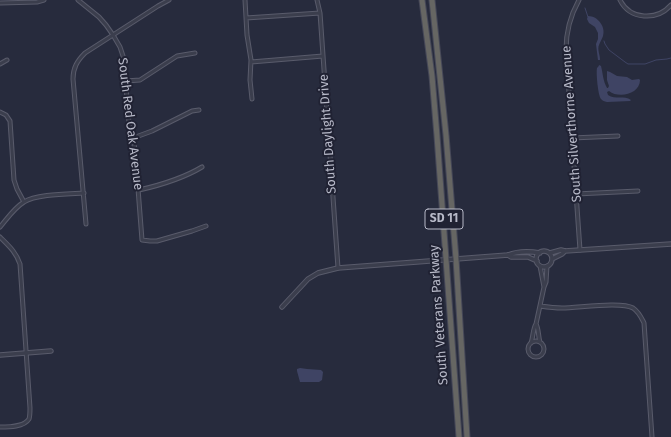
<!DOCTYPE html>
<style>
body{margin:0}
canvas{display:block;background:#272b3d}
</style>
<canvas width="671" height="437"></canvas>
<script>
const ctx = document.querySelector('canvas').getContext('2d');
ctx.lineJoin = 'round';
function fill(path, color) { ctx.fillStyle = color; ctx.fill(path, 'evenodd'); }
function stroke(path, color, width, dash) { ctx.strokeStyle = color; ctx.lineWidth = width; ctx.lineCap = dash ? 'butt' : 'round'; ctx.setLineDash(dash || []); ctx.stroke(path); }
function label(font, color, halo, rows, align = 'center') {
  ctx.font = font + ' "Fira Sans",sans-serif'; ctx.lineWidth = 4; ctx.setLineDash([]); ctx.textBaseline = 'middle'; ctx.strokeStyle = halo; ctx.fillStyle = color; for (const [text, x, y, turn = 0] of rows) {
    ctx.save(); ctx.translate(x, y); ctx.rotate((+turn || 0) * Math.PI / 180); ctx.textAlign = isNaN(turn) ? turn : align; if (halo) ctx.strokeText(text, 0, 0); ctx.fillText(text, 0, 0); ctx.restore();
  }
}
const water = new Path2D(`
 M588 16C598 16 606 27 603 36 602 39 600 42 599 45 597 49 600 55 600 60H598L596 44 598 39V33L595 27 589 23 587 19Z
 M599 65 601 66C603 74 603 81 607 88H608L609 86 607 80V71L610 72 617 76 627 77 632 80 639 79 640 80C640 94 619 99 609 91L607 92 608 95C615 100 624 95 631 100L630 101 607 102C604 101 603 101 601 99 598 95 596 73 597 68 598 67 599 66 599 65Z
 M300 368 307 369 321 370 323 372 322 380 319 382H300L297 371V369Z`);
const stream = new Path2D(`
 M585 8 588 17
 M604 41 605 44 609 50 625 62 628 64H645L656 60 667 59 671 58`);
const minor = new Path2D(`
 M78 0 99 17 106 25 113 35 120 47 123 56 124 62 129 123 133 138 135 150 142 240 150 241H157L192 231 206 226
 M245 0 247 35 251 60 250 80 252 99
 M317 0 320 13 338 268
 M579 0C570 16 566 32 566 50L580 250
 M620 0C630 20 657 21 671 5
 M0 3 37 2 44 0
 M246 18 320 13
 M251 62 323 56
 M0 64 7 60
 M126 81 140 80 177 56 195 53
 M0 112 6 115 10 121 14 180 17 189 24 202
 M133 138 152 131 192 111 199 110
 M572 138 618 136
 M139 190C161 185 182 179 202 167
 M576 194 638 191
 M86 224 73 79C73 68 77 61 85 53L158 6 169 0
 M0 227C7 219 14 208 24 202 36 194 68 194 84 193
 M0 237C9 246 16 252 20 264L30 408C30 412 30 416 29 419 24 427 9 427 0 427
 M540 266 544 287
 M540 306C547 307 554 308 562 308 578 308 621 301 633 308 639 312 641 317 644 323L652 437
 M536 324C539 329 538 336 540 342
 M528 349a8 8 0 1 1 16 0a8 8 0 1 1-16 0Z
 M531 343C533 338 533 328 536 324L544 287 546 282 547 266`);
const tertiary = new Path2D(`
 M536 259a8 8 0 1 1 16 0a8 8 0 1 1-16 0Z
 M550 253 561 250 565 251 671 244
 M508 255 511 257H528L537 261
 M552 259 562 254 565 251
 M282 307 308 279 318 273 338 268 508 255C518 251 529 251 540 253
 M0 355 51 351`);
const trunk = new Path2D(`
 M422 0 432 76 437 136 459 437
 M432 0 446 135 456 259 467 437`);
const shields = [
 [444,219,38]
];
const shieldNames = [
 ["SD 11",444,219]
];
const streetNames = [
 ["South Red Oak Avenue",130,124,83],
 ["South Silverthorne Avenue",572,124,-94],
 ["South Daylight Drive",328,134,-94],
 ["South Veterans Parkway",439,315,-94]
];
fill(water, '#3f4464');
stroke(stream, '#3f4464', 1);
stroke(minor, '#595b6b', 5);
stroke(tertiary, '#595b6b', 5.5);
stroke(trunk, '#464858', 7);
stroke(minor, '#3b3e4d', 3);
stroke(tertiary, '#3b3e4d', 3.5);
stroke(trunk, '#666663', 5);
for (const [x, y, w] of shields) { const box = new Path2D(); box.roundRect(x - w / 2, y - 10, w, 20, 3); ctx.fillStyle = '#202233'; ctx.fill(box); stroke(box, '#b7b9c8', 1); }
label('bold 12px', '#b7b9c8', null, shieldNames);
label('13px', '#b7b9c8', '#202233', streetNames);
</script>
